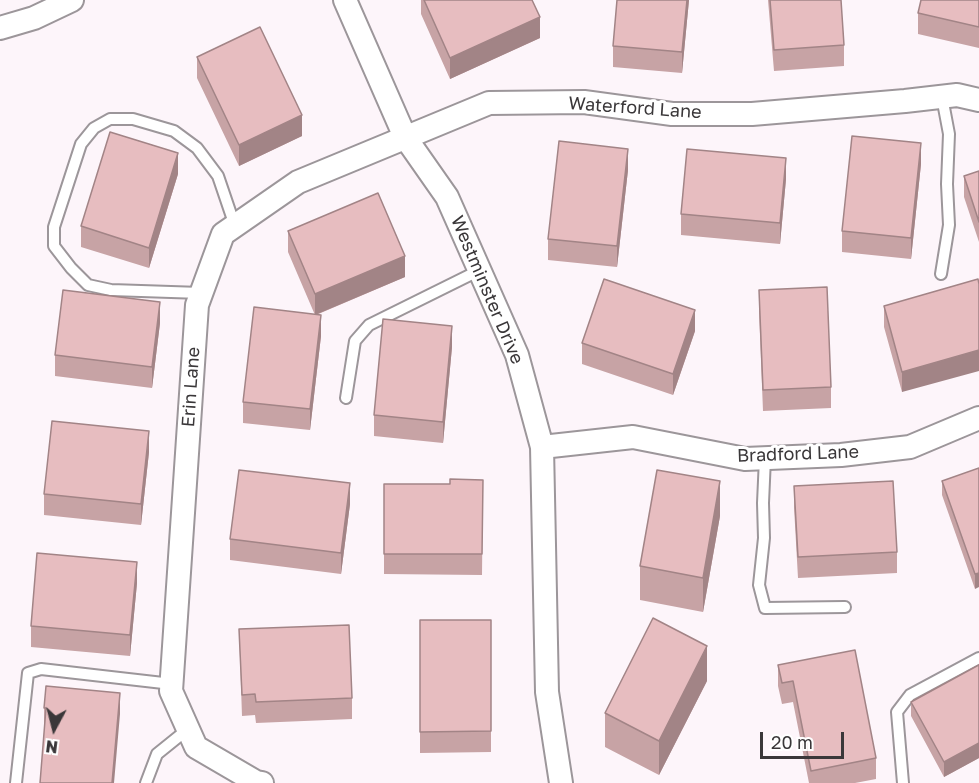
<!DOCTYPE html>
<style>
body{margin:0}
#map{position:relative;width:979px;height:783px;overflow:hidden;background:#fdf5fa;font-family:"Golos Text",sans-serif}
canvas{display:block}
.north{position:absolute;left:24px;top:699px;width:60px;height:60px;-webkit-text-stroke:4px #fff;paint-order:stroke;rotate:187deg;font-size:16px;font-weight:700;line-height:24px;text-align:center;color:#3a3739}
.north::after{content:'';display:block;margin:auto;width:21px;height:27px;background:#3a3739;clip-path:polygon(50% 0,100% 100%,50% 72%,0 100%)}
.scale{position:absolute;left:760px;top:732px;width:84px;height:27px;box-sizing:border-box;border:3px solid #3a3739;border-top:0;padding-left:8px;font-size:18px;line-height:21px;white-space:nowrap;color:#3a3739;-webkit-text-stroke:4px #fff;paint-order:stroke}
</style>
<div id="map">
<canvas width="979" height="783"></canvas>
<div class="north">N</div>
<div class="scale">20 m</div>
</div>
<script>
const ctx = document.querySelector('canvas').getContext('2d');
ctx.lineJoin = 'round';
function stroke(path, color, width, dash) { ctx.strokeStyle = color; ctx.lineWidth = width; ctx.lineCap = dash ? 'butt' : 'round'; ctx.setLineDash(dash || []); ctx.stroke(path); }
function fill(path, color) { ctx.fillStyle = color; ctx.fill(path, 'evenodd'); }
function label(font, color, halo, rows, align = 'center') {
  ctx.font = font + ' "Golos Text",sans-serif'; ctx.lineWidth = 6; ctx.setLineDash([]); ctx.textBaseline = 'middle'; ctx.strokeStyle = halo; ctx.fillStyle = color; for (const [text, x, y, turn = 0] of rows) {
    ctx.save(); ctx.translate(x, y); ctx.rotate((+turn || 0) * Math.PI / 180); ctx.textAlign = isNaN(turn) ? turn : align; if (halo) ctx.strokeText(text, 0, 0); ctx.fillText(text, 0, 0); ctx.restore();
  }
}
const service = new Path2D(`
 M941 274 949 225 947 184 949 134 942 97
 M201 293 111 290 88 285 71 268 54 246V227L81 144 94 128 110 119H133L174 131 197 148 218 176 235 226
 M346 398 355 341 369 325 480 270
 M765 458 763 503 764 538 759 585 765 608 845 607
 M16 783 28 673 41 669 172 684
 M146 783 157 754 188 729
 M903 783 897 712 910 695 979 658`);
const minor = new Path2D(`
 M345 0 405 137 447 197 517 355 542 447 547 692 561 783
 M0 28 34 18 72 0
 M542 447 633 437 745 459 841 455 910 447 979 418
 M262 783 256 782 196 747 171 691 197 305 223 234 298 182 489 103 584 102 672 114H752L905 101 957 95 979 100`);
const wall = new Path2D(`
 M421 0H532L540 38 450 79 421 14Z
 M689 0 682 73 613 67V46Z
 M768 0H841L844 45V66L774 71Z
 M979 0V48L918 34V13Z
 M197 57 302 136 239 166 197 78Z
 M921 164 911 259 842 252V231Z
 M628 170 617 267 548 260V239Z
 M979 171V242L964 197V176Z
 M178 174 149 268 81 247V226Z
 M786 179 780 244 681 235V214Z
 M288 231 405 277 316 315 321 336 310 430 243 423V402L315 315 288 252Z
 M979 284 902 392 884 327V306Z
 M759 290 831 387V408L763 411 759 311Z
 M160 323 152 388 55 376V355Z
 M695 331 673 395 582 364V343Z
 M452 347 443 443 374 436V415Z
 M149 452 141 525 44 515V494Z
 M979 468 975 589 942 495V481Z
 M483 480 482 575 384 574V484H450Z
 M794 486 897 552V573L798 578 794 507Z
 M350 504 341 574 230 560V539Z
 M720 516 703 612 640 600V566Z
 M137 583 130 656 31 647V626Z
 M420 620H491V752L420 753Z
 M239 629 352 698V719L256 723 255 715 242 716Z
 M778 665 876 758V779L855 783H809L793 702 782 704 778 686Z
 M979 665V758L944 777 911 716V702Z
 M707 681 659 775 605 747V713Z
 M44 708 120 714 45 729 44 728Z`);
const shadedWall = new Path2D(`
 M687 0H689L682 73V52Z
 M540 17V38L450 79V58Z
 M302 115V136L239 166V145Z
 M921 143V164L911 259V238Z
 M628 149V170L617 267V246Z
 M178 153V174L149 268V248Z
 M786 158V179L780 244V223Z
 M405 256V277L315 315V294Z
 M160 302V323L152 388V367Z
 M695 310V331L673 395V374Z
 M321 315V336L310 430V409Z
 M452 326V347L443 443V422Z
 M979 350V371L902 392V372Z
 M149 431V452L141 525V504Z
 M720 481V516L703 612V578Z
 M350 483V504L341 574V553Z
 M137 562V583L130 656V635Z
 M979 573V587L975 589V574Z
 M707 646V681L659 775V741Z
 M120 693V714L114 783H112Z
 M979 743V758L944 777V762Z`);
const building = new Path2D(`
 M424 0H532L540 17 450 58Z
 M617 0H687L682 52 613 46Z
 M770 0H841L844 45 774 50Z
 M921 0H979V27L918 13Z
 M260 27 302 115 239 145 197 57Z
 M110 132 178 153 149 248 81 226Z
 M852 136 921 143 911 238 842 231Z
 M559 141 628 149 617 246 548 239Z
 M687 149 786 158 780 223 681 214Z
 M979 171V222L964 176Z
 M378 193 405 256 315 294 288 231Z
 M604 279 695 310 673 374 582 343Z
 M978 279 979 284V350L902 372 884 306Z
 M827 287 831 387 763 390 759 290Z
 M63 290 160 302 152 367 55 355Z
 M254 307 321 315 310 409 243 402Z
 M383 319 452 326 443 422 374 415Z
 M52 421 149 431 141 504 44 494Z
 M979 468V573L975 574 942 481Z
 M239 470 350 483 341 553 230 539Z
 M657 470 720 481 703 578 640 566Z
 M450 479 483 480 482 554H384V484H450Z
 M893 481 897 552 798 557 794 486Z
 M37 553 137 562 130 635 31 626Z
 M653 618 707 646 659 741 605 713Z
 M420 620H491V731L420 732Z
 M349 625 352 698 256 702 255 694 242 695 239 629Z
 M855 650 876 758 811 771 793 681 782 683 778 665Z
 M979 665V743L944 762 911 702Z
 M46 686 120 693 112 783H40L46 708H44Z`);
const streetNames = [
 ["Waterford Lane",635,108,4],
 ["Westminster Drive",487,290,67],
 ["Erin Lane",191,387,-86],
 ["Bradford Lane",798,454,-2]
];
stroke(service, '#9c969a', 14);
stroke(minor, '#9c969a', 26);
stroke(service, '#fff', 10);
stroke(minor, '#fff', 22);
fill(wall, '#c7a3a5');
fill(shadedWall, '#a28486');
fill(building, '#e7bdc0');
stroke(building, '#a28486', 1.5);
label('18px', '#3a3739', '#fff', streetNames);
</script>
